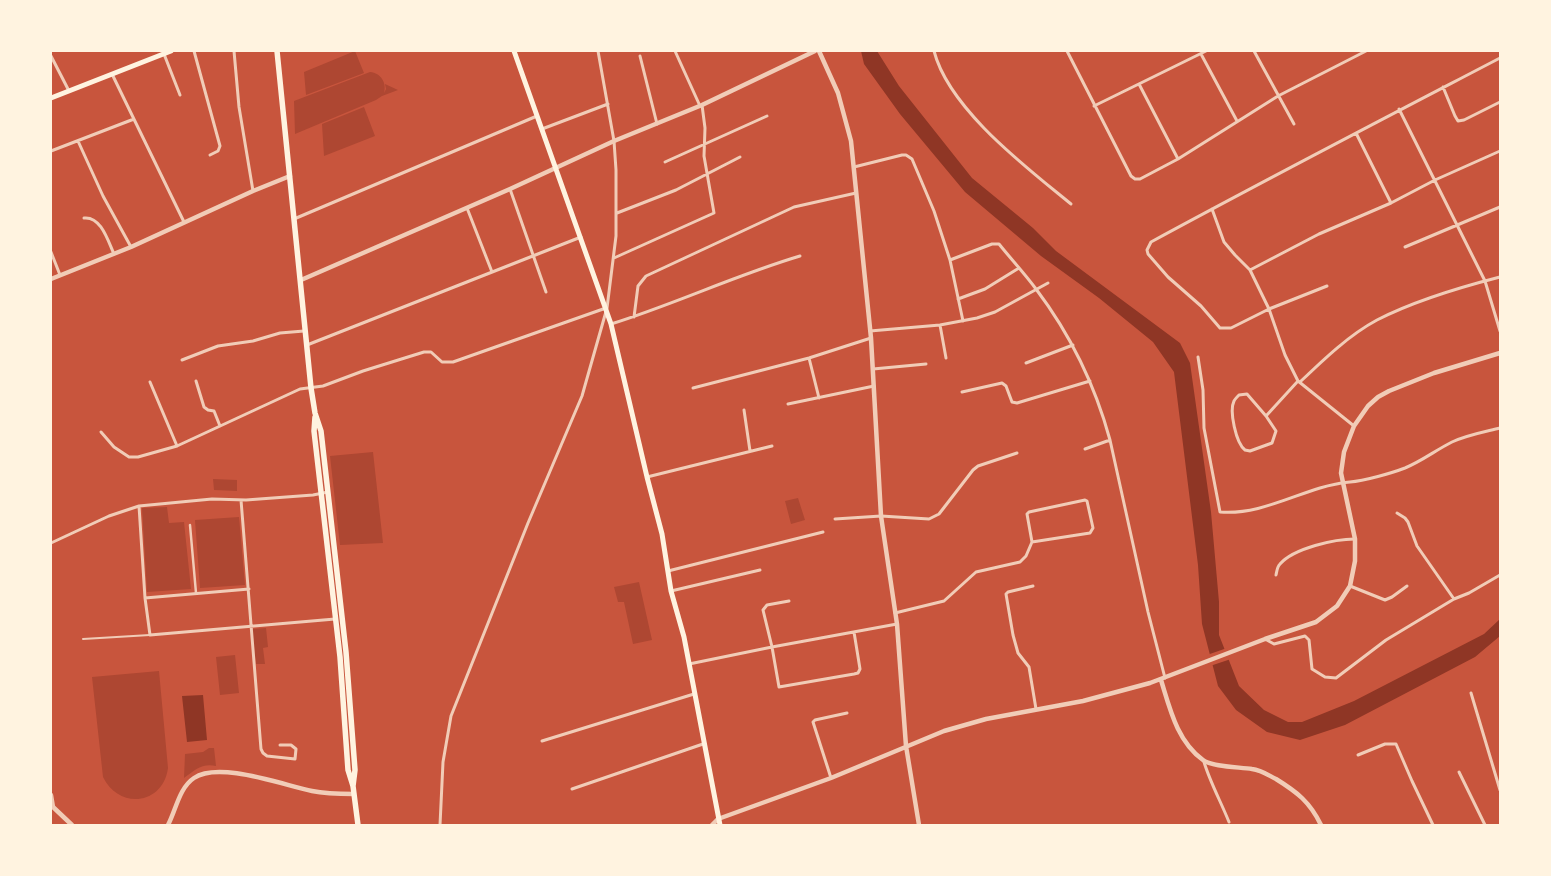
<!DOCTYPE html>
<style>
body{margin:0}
#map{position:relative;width:1551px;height:876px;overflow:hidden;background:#c8553d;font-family:Lora,serif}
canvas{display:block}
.frame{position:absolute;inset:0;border:52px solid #fff3e0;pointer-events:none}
</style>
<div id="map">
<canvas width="1551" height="876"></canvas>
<div class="frame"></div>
</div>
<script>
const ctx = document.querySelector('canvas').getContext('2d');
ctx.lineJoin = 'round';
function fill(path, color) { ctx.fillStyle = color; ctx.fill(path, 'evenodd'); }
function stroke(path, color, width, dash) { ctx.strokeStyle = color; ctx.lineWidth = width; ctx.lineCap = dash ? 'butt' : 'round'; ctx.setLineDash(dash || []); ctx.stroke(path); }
const green = new Path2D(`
 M355 51 364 73 306 95 304 72Z
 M370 72C381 73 387 83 384 93L386 89 385 84 398 90 382 96 376 100 295 134 294 101Z
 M364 107 375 136 324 156 322 124Z
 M373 452 383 543 340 545 330 456Z
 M213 479 237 480V491L214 490Z
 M798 498 805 520 791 524 785 501Z
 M167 507 169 523 184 522 191 589 147 592 142 508Z
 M239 517 245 585 200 588 195 520Z
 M639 582 652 640 633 644 624 602H618L614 587Z
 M266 628 268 647 263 648 265 664H256L252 629Z
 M235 655 239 693 220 695 216 657Z
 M159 671 168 768C163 805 119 810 103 777L92 677Z
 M209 748H214L216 766C202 763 195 770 184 778L185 754 203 752Z`);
const water = new Path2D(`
 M861 51H877L899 86 972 178 1033 228 1056 251 1180 343 1190 363 1211 512 1219 602V635L1239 686 1264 710 1288 722H1302L1354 701 1484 634 1500 619V636L1475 657 1345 725 1300 740 1267 732 1236 710 1218 686 1202 624 1198 565 1174 372 1153 342 1099 298 1041 256 965 192 900 114 864 64Z
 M203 695 207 740 187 742 182 696Z`);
const pier = new Path2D(`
 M1227 648 1231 659 1210 666 1207 655Z`);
const service = new Path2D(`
 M83 639 150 635`);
const pedestrian = new Path2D(`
 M190 525 196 593`);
const minor = new Path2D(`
 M194 51 220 146 218 151 210 155
 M234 51 239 107 253 191
 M675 51 700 106
 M934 51C949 109 1026 167 1071 204
 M1067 51 1131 176 1135 179H1140L1178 159 1278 96 1366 51
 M1254 51 1294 124
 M164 54 180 95
 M1201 54 1237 121
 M51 56 69 91
 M640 56 657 124
 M112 74 184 222
 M1139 84 1178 159
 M1443 87 1455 116 1458 121 1464 120 1500 102
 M1094 106 1206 51
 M1399 109 1485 281 1500 331
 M542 129 608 104
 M78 141 103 196 131 247
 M51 151 134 119
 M665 162 767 116
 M854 167 902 155H906L912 159 934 211 950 260 963 321
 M510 189 546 292
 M1391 203 1435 180 1500 151
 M467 208 492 272
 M1212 209 1224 242 1235 255 1250 270 1269 309 1285 355 1298 381 1354 426
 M617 213 676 190 740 157
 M84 218C101 216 108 241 114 254
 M294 219 537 116
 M1405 247 1500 207
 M51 252 60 275
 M614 258 714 213 704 156 705 128 702 105
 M950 260 992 244H999C1011 259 1025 274 1036 289 1070 334 1095 385 1110 440L1148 612 1165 678
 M1250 270 1319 234 1391 203 1356 133
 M1327 286 1269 309 1231 328H1220L1201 306 1168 277 1148 254 1147 250 1151 242C1267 179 1383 119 1500 58
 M958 299 985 289 1019 268
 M634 317 638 286 646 276 794 207 856 193
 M611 324C675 304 736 275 800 256
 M940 325 946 358
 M870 331 940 325 977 318 995 312 1048 283
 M307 345 581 237
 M1198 357 1203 390 1204 428 1220 512C1255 515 1287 498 1320 488 1330 485 1339 483 1350 482 1364 481 1392 473 1405 468 1422 461 1436 450 1452 442 1467 435 1484 432 1500 428
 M809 358 819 398
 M182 360 218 346 253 341 280 333 304 331
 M1026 363 1073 345
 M873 369 926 364
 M196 381 204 407 208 410 214 411 220 426
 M150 382 177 446
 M1300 382C1323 360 1349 335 1377 320 1412 302 1461 287 1500 277
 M693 388 809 358 871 338
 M962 392 1002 383 1006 386 1012 402 1017 403 1090 381
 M788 404 874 386
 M744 410 750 451
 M1266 416 1247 394 1239 395C1238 396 1235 399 1234 401 1229 411 1236 443 1245 450L1250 451 1272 443 1276 431 1266 416 1298 381
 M101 432 114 447 129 457H138L177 446 300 389 323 386 363 371 424 352H431L442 362H453L606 308
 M1085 449 1110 440
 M647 477 772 446
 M241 500 261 749 263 753 267 756 295 759 296 749 291 745H280
 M139 506 145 598 150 635 335 619
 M1397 513 1405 518 1408 522 1417 546 1454 599
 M835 519 881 516 929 519 939 514 973 470 978 466 1017 453
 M51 543 109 516 139 506 212 499 246 500 313 495 328 492
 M668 571 823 532
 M1276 575C1277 571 1277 567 1280 564 1294 548 1335 539 1355 539
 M1033 586 1008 592 1006 594 1013 635 1018 653 1029 667 1036 709
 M1350 586 1385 600 1392 597 1407 586
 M671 591 760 570
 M145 598 249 589
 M789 601 767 605 763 610 772 647 897 624
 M895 613 944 601 976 572 1020 562 1026 556 1032 542 1027 514 1029 512 1085 500 1087 501 1093 528 1090 533 1032 542
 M1265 639 1274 644 1305 636 1309 640 1312 669 1325 677 1336 678 1386 640 1454 599 1469 593 1500 575
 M689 664 772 647 779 687 854 674 858 673 860 669 854 632
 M1471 693 1500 790
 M542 741 694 694
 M1358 755 1385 744H1396L1412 781 1433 825
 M1204 762C1210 782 1221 802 1229 822
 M1459 772 1485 825
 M831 778 813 722 815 720 847 713
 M572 789 703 744
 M440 825 443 762 451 716 528 523 582 396 607 308 616 236V170L614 141 598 51`);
const tertiary = new Path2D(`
 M819 51 838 93 851 141 871 338 881 516 897 624 906 746 919 825
 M51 279 131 247 253 191 290 176
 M301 280 510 189 614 141 702 105 815 51
 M1161 680C1170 709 1177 741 1203 760 1212 767 1239 767 1252 769 1261 770 1268 775 1276 779 1297 792 1310 802 1321 825
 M51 795 53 807 72 825
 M168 825C176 810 179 788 194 778 219 761 283 785 312 791 326 794 340 794 354 794
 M712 825 718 819 831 778 944 731 986 719 1083 701 1150 683 1265 639 1316 622 1337 606 1350 586 1355 561V539L1341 473 1344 452 1354 426 1368 406 1378 397 1389 391 1434 373 1500 353`);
const secondary = new Path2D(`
 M514 51 611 324 647 477 662 534 671 591 684 637 720 825
 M51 98 171 51`);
const primary = new Path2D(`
 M277 51 311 388 315 413 321 431 346 652 355 770 353 786
 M315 417 314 431 340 657 348 770 353 786 358 825`);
fill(green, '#ae4732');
fill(water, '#8f3625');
fill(pier, '#c8553d');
stroke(service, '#f1ccb7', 2);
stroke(pedestrian, '#f1ccb7', 2.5);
stroke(minor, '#f1ccb7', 3);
stroke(tertiary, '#f1ccb7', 4.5);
stroke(secondary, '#fff3e0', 5);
stroke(primary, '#fff3e0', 5.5);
</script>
